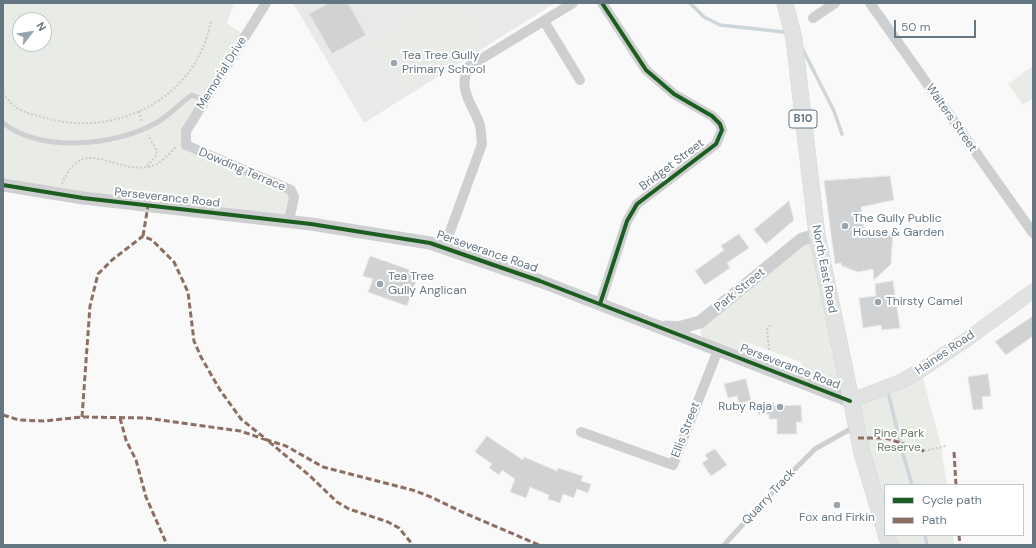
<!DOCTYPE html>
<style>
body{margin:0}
#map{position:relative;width:1036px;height:548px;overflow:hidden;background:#f9f9f9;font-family:"DM Sans",sans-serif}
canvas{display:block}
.frame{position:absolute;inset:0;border:4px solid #657683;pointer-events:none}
.legend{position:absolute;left:884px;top:484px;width:140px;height:52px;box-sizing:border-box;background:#fff;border:1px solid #c1c8cd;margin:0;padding:5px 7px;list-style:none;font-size:12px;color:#657683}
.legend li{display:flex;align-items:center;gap:8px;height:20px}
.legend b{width:20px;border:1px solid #c1c8cd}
.north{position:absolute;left:12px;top:12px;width:40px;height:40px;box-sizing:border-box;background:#fff;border:1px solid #c1c8cd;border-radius:50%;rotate:59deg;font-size:11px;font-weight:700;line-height:16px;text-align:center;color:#657683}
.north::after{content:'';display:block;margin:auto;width:14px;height:18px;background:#99a4ac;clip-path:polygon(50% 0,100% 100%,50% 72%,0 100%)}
.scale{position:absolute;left:894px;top:20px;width:82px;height:18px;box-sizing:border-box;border:2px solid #657683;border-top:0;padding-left:5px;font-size:12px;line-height:14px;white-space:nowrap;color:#657683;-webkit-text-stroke:3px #fff;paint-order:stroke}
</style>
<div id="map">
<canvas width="1036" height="548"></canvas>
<div class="frame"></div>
<ul class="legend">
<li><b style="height:5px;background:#1b5e20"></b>Cycle path</li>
<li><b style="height:5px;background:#8d6e63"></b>Path</li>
</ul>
<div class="north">N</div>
<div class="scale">50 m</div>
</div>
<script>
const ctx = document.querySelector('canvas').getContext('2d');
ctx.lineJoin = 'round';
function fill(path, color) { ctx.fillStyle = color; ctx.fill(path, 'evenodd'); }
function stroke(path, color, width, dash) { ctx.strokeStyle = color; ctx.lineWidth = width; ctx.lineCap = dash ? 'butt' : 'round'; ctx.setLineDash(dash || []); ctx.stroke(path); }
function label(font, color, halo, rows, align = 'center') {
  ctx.font = font + ' "DM Sans",sans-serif'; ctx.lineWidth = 4; ctx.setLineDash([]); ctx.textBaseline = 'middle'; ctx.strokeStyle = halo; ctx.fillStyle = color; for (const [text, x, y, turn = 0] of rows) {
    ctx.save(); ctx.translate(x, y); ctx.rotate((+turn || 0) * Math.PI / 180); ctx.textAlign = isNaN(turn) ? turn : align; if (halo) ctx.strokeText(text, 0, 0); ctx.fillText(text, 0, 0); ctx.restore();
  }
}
const built = new Path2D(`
 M293 3H555L364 123Z`);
const green = new Path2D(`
 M3 3H234L227 23 245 36 186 131V145L291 190 289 221 3 186ZM20 20H44V44H20Z
 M435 3H465L485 39 402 91 370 42Z
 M1033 66V98L1023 105 1008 84Z
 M817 235 850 401 921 370 941 446 947 485H885V530L850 401 805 384 801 362 749 343 751 363 702 343 700 322Z
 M886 535H953L954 545H890Z`);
const stream = new Path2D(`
 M690 3 704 17 720 25 784 32
 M801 46 834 111 842 134
 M889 396 903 454 912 485
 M925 535 927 545`);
const building = new Path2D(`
 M329 3H348L366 35 332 54 309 14Z
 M890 176 894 200 861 207 865 234 883 235V231H893L891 264 874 280 873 269 858 272 842 266 841 263 835 264 824 181Z
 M789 201 794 220 766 244 754 230Z
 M739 234 749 248 727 263 730 268 705 285 695 271 724 250 721 246Z
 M370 256 419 273 407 306 368 292 373 279 363 276Z
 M893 281 900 328 882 330 881 325 863 328 859 298 876 296 875 284Z
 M1033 316V336L1006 355 995 342Z
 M988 374 991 396 982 397 983 409 973 410 968 377Z
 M746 379 751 401 739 404 737 396 728 398 724 384Z
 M758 403H774V406L801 405 802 422H796L797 434H777V419H769V414L759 415Z
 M487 436 523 460 524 457 557 471 558 468 583 476 581 481 591 484 588 493 577 489 574 498 563 494 560 503 548 499 549 495 530 487 526 498 510 492 515 479 502 470 499 475 489 468 492 464 475 452Z
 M715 449 727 465 711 476 702 463 708 459 705 455Z`);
const path = new Path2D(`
 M3 93C16 112 27 113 49 119 121 137 197 96 211 21
 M139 111 142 122
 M147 166 156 156 157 151 148 135
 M62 184C84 130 117 179 155 165 162 162 170 153 176 147
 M769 350 767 330 771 324
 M924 451 946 446`);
const service = new Path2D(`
 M3 123C42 153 115 146 156 123 169 116 180 103 192 95L205 100
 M724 545 777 487 815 449 854 427`);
const minor = new Path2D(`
 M266 3 186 131V145L291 190 294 197 289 221
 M870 3 1033 233
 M813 18 835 3
 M544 21 580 80
 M444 248 482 144C481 138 481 131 480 125 472 103 458 91 468 67L573 3
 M600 304 627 221 637 204 716 144 722 130 720 124 712 116 674 94 646 70 602 3
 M581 432 673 465 718 350`);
const tertiary = new Path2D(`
 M3 185 83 198 311 224 430 243 540 281 850 401
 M666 327 678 328 700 322 802 239 817 235`);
const secondary = new Path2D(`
 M850 401 902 381 921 370 966 340 1033 291`);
const primary = new Path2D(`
 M785 3 794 39 817 235 862 453 885 530
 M886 535 890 545`);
const quiet = new Path2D(`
 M143 236 148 206
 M3 415 19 420 44 421 82 417 146 418 240 431 267 440 310 476 337 502 349 509 388 522 399 528 413 545
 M82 417 90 306 98 274 112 260 143 236 152 240 174 262 188 292 194 341 201 357 220 390 241 419 267 440 286 446 323 467 416 491 433 498 462 512 539 545
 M120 418 126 440 136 460 146 497 167 545
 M858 438H886L924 451
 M954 452 956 485
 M959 535 960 545`);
const cycleway = new Path2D(`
 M3 185 83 198 311 224 430 243 540 281 850 401
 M600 304 627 221 637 204 716 144 722 130 720 124 712 116 674 94 646 70 602 3`);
const markers = [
 [394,63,4,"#99a4ac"],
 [845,226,4,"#99a4ac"],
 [380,284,4,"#99a4ac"],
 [878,302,4,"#99a4ac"],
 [780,407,4,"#99a4ac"],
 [837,505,4,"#99a4ac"]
];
const shields = [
 [803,119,28]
];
const shieldNames = [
 ["B10",803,119]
];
const poiNames = [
 ["Tea Tree Gully",402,56],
 ["Primary School",402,70],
 ["The Gully Public",853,219],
 ["House & Garden",853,233],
 ["Tea Tree",388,277],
 ["Gully Anglican",388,291],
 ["Thirsty Camel",886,302],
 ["Ruby Raja",772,407,"right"],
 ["Fox and Firkin",837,518,"center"]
];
const streetNames = [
 ["Memorial Drive",222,73,-58],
 ["Walters Street",951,118,55],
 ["Bridget Street",672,165,-37],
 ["Dowding Terrace",242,170,23],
 ["Perseverance Road",167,198,6],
 ["Perseverance Road",487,252,19],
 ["North East Road",824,269,79],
 ["Park Street",740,290,-39],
 ["Haines Road",945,353,-34],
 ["Perseverance Road",790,367,21],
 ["Ellis Street",686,430,-69],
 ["Quarry Track",769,497,-47]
];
const parkNames = [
 ["Pine Park",899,434],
 ["Reserve",899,448]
];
fill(built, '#e8e9e9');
fill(green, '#e8ebe6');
stroke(stream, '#ced6d9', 3.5);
fill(building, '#d0d2d3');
stroke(building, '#e8e8e8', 1);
stroke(secondary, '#d5d6d7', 15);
stroke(primary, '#d5d6d7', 17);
stroke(path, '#cbcccd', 2, [2, 2]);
stroke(service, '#cecfd0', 5);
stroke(minor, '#cecfd0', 10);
stroke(tertiary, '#cecfd0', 13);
stroke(secondary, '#e1e2e2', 14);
stroke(primary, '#e1e2e2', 16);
stroke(quiet, '#8d6e63', 3, [6, 3]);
stroke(cycleway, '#1b5e20', 4);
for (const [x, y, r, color] of markers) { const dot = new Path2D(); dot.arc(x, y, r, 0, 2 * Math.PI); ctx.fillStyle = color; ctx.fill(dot); stroke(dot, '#fff', 1.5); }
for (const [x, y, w] of shields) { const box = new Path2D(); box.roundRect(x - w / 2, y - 9, w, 18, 3); ctx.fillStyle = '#fff'; ctx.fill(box); stroke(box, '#657683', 1); }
label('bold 11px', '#657683', null, shieldNames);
label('12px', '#657683', '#fff', poiNames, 'left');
label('12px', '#657683', '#fff', streetNames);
label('12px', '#687a64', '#fff', parkNames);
</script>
